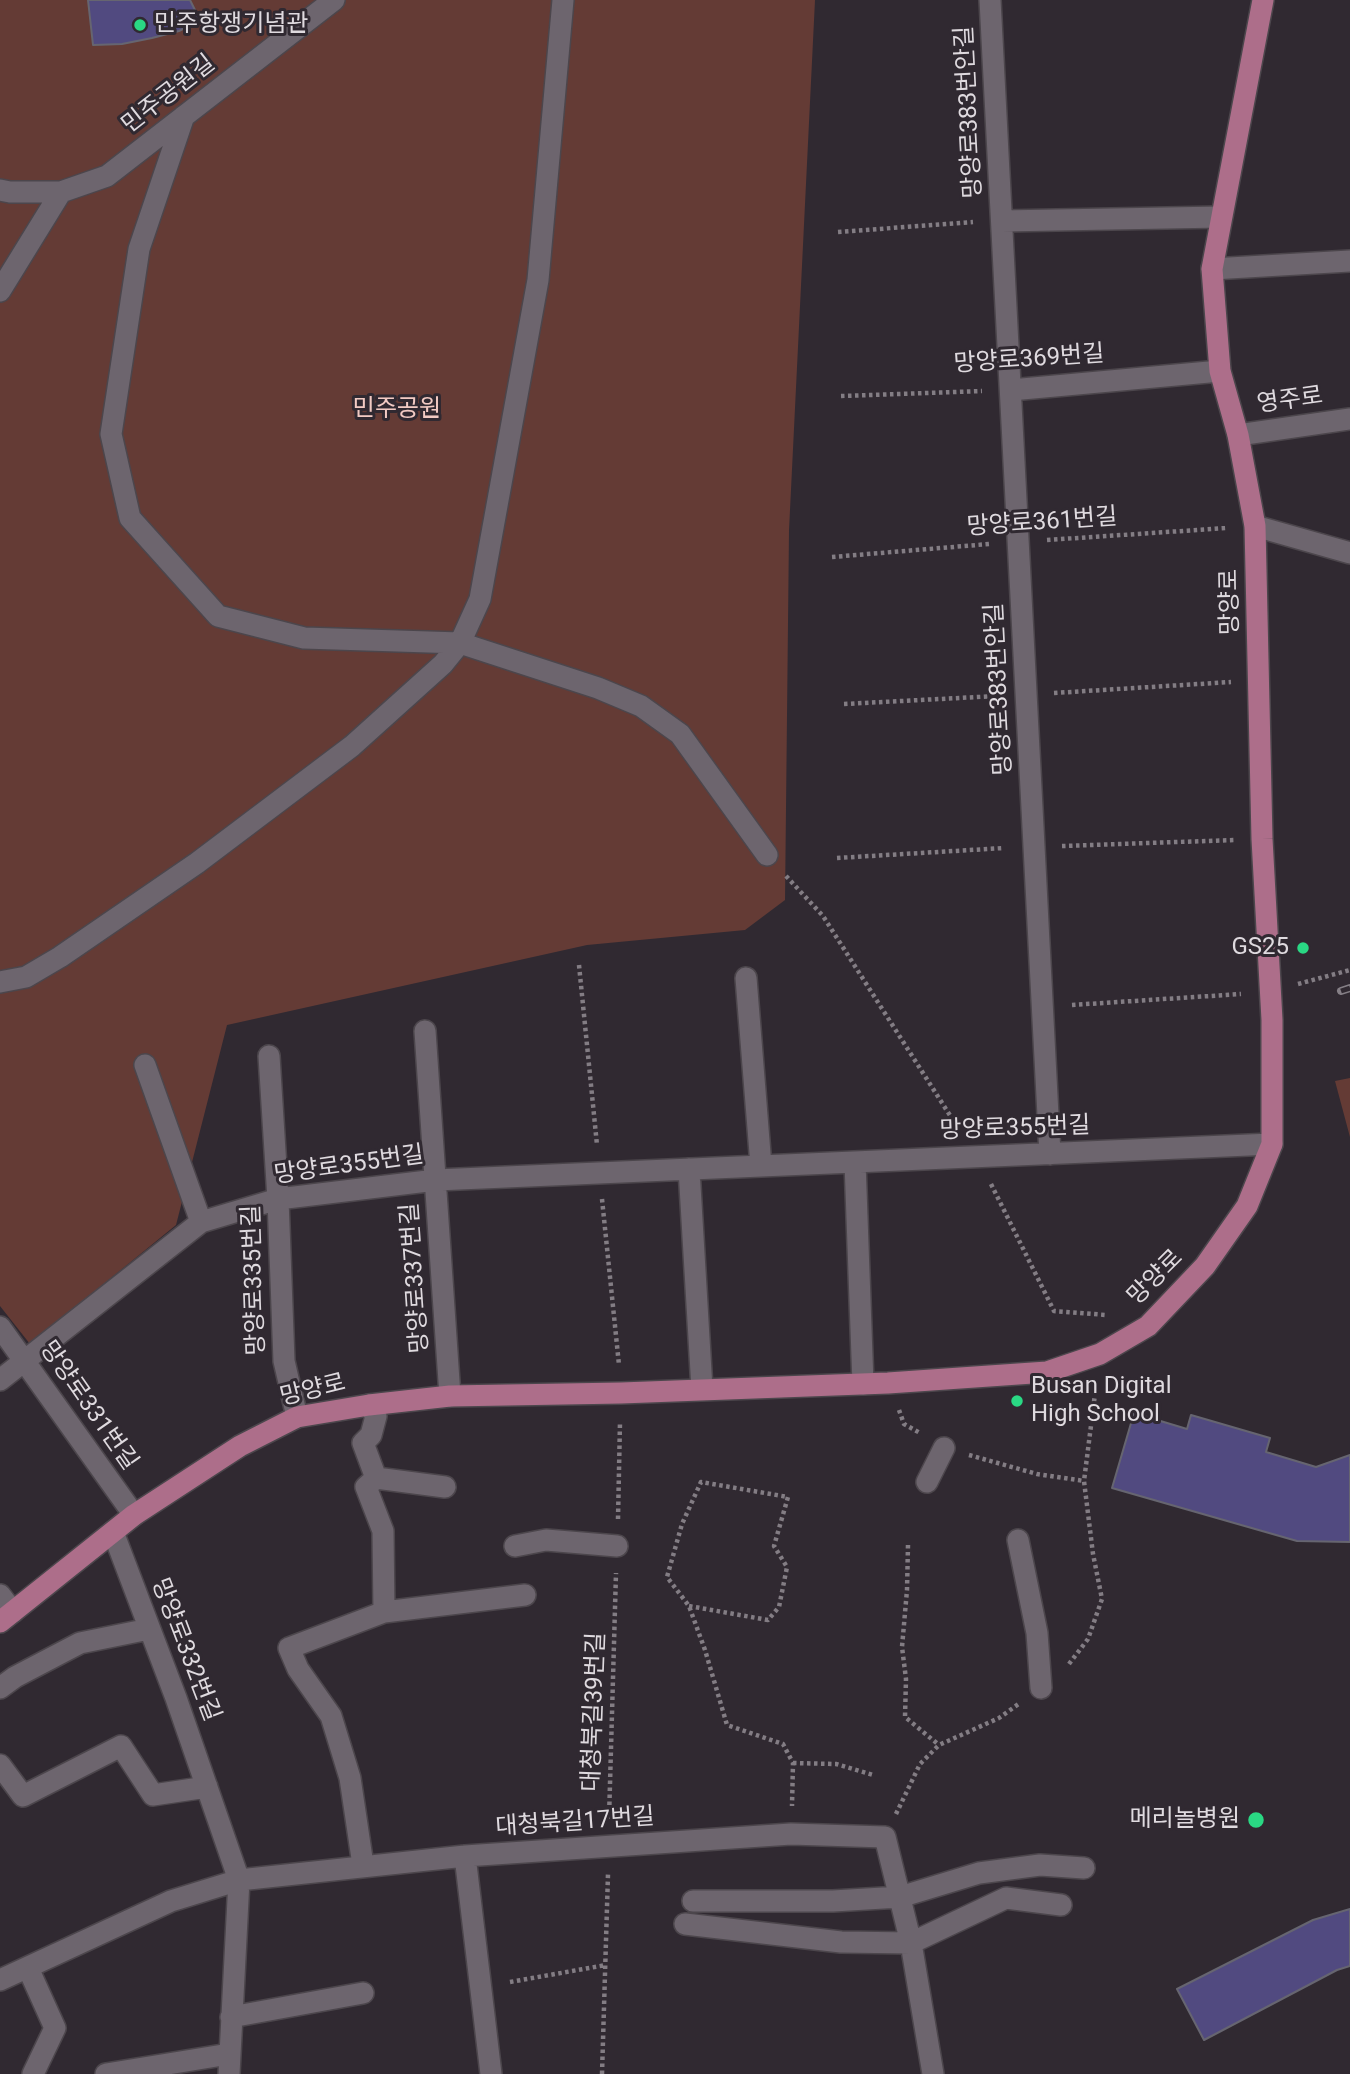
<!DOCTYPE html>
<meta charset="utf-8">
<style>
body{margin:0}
canvas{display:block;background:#302931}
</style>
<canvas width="1350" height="2074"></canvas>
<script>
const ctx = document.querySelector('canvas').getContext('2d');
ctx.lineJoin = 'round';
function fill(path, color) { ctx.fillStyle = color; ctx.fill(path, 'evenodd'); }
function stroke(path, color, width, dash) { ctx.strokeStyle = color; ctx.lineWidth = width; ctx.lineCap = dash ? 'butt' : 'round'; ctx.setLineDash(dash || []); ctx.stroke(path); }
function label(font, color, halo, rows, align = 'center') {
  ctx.font = font + ' Roboto,"Noto Sans KR",sans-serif'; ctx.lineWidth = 6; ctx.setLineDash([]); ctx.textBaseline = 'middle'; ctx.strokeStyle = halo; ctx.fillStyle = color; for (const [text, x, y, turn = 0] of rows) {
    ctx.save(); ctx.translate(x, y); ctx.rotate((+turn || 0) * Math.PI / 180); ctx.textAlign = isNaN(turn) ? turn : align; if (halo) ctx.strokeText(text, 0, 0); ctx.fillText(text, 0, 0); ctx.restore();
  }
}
const green = new Path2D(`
 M0 0H815L789 530 785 900 745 930 587 945 227 1025 176 1225 30 1344 0 1306Z
 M1350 1078V1137L1335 1081Z`);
const building = new Path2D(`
 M88 0H190L200 20 179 31 152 38 122 44 93 45Z
 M1134 1413 1187 1429 1191 1415 1270 1438 1266 1452 1316 1467 1350 1455V1542L1297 1541 1112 1488Z
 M1350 1909V1966L1337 1970 1204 2040 1177 1989 1313 1920Z`);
const path = new Path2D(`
 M838 232 973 222
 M841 396 982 391
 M1047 540 1227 528
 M832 557 989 544
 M1054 693 1231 682
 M844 704 997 696
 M1062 846 1235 840
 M837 858 1004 848
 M786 876 823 916 958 1128
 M579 965 597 1145
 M1298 984 1350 970
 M1072 1005 1241 994
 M991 1184 1054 1311 1106 1315
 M602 1199 619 1365
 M899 1410 904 1424 920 1433
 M969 1455 1037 1474 1084 1481
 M618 1519 620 1422
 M908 1545 907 1590 902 1647 906 1679 905 1717 939 1745
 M689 1606 768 1620 779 1607 787 1567 774 1546 788 1497 701 1482 682 1524 667 1577 689 1606 705 1650 727 1725 783 1744 793 1763 792 1806
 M1069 1664 1088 1639 1102 1599 1093 1554 1084 1481 1096 1386
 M793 1763 836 1764 873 1775
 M896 1814 920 1764 939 1745 999 1718 1020 1703
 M609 1819 616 1573
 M510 1982 606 1965
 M602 2074 608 1874`);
const minor = new Path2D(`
 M990 0 1050 1154
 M184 116 139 249 111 434 130 518 218 616 304 638 460 643 598 688 641 706 680 734 767 855
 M0 190 10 192H61L107 176 334 0
 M1002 221 1221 217
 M1212 269 1350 261
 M0 291 61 192
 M1011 390 1220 371
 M1238 435 1350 419
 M1255 526 1350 553
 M746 978 761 1166
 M0 982 26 977 60 957 197 863 352 746 443 664 460 643 480 599 538 280 563 0
 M425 1031 450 1396
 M269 1056 278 1199 284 1361 297 1417
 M145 1065 201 1222
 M855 1162 863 1384
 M689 1169 702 1389
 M0 1327 134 1515
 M0 1380 201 1222 278 1199 436 1180 1272 1144
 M369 1405 376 1416 371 1435 363 1443 376 1478 445 1487
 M376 1478 366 1487 383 1531 384 1612 525 1595
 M927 1482 944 1448
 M113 1532 176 1698 239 1880 229 2074
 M1018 1540 1037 1633 1041 1688
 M515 1546 546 1540 617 1546
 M0 1595 13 1612
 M0 1688 15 1677 80 1643 149 1629
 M0 1765 23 1796 121 1746 153 1795 207 1787
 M465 1856 491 2074
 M363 1865 350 1778 331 1716 298 1669 289 1648 384 1612
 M693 1901H833L900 1897 979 1873 1040 1865 1084 1868
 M685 1924 841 1942 911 1943 1006 1898 1061 1905
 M28 1968 55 2028 33 2074
 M0 1980 171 1901 239 1880 465 1856 791 1834 885 1837 911 1943 933 2074
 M231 2017 363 1993
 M106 2074 229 2054`);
const major = new Path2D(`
 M0 1622 134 1515 240 1446 297 1417 369 1405 450 1396 621 1393 888 1383 1047 1372 1100 1354 1148 1326 1205 1266 1247 1206 1272 1144V1020L1262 839 1255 526 1238 435 1220 371 1212 269 1263 0`);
const rail = new Path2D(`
 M1341 991 1350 988`);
const markers = [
 [140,25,7,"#2ad884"],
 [1303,948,7,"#2ad884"],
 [1017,1401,7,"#2ad884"],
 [1256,1820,9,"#2ad884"]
];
const poiNames = [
 ["민주항쟁기념관",154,25],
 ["GS25",1289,948,"right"],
 ["Busan Digital",1031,1387],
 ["High School",1031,1415],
 ["메리놀병원",1240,1820,"right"]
];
const streetNames = [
 ["민주공원길",169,95,-38],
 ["망양로383번안길",970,112,-93],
 ["망양로369번길",1029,360,-4],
 ["영주로",1290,401,-8],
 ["망양로361번길",1042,523,-4],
 ["망양로",1231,602,-91],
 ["망양로383번안길",1000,689,-93],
 ["망양로355번길",1015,1129,-2],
 ["망양로355번길",349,1166,-8],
 ["망양로337번길",416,1278,-94],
 ["망양로",1156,1278,-45],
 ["망양로335번길",255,1280,-92],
 ["망양로",313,1391,-14],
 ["망양로331번길",88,1406,55],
 ["망양로332번길",185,1650,69],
 ["대청북길39번길",595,1712,-88],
 ["대청북길17번길",575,1823,-4]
];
const parkNames = [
 ["민주공원",397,410]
];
fill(green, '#643b35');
fill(building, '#514a80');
stroke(building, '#666570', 2);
stroke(minor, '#4c464c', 24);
stroke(major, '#4c464c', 24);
stroke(path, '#837d84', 4.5, [3.5, 3.5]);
stroke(minor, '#6d656e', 21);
stroke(major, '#ad6e8a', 21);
stroke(rail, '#857f86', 8);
stroke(rail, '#302931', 5, [16]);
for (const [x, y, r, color] of markers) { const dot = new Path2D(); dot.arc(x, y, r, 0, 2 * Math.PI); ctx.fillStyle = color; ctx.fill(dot); stroke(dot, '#302931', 2.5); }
label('24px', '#dfdadf', '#302931', poiNames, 'left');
label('24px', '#dfdadf', '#302931', streetNames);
label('24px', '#f2cac3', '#302931', parkNames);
</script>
